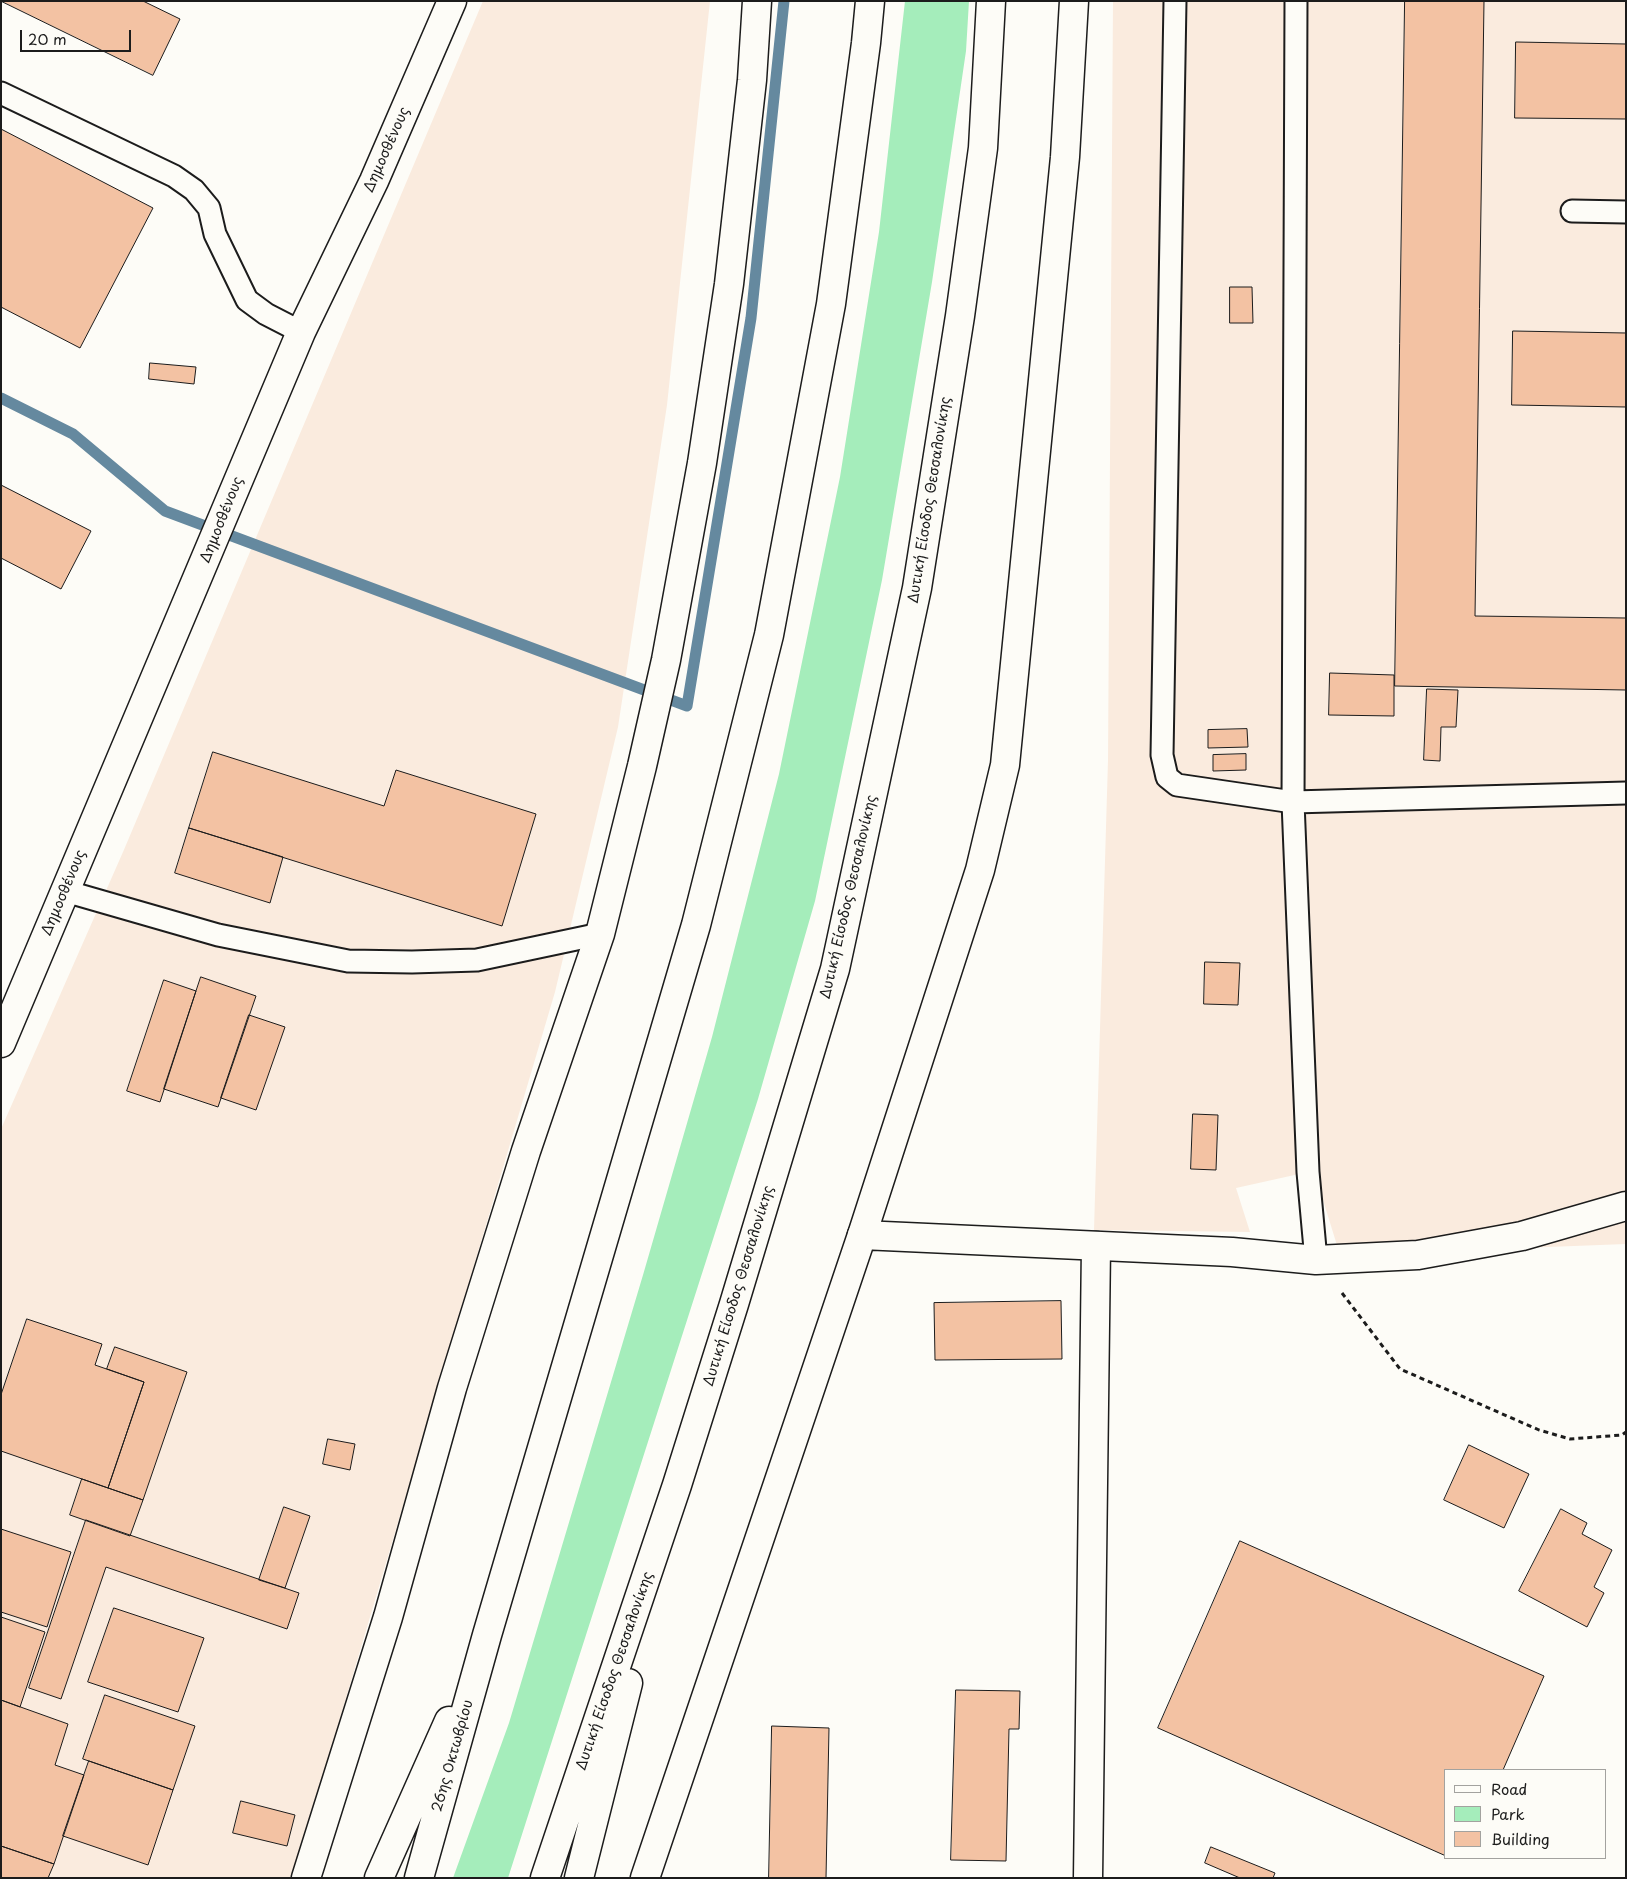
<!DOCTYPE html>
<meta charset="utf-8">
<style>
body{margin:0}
#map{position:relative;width:1627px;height:1879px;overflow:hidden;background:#fdfcf7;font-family:"Playpen Sans",sans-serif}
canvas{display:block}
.frame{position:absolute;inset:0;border:2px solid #1c1c1c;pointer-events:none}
.legend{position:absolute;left:1444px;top:1769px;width:162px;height:90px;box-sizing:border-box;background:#fdfcf7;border:1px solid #a3a29f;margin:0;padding:6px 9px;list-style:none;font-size:15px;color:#1c1c1c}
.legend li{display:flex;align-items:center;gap:10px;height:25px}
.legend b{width:25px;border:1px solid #a3a29f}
.scale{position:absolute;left:20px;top:30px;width:111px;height:22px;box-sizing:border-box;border:2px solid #1c1c1c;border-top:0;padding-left:6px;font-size:15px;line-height:18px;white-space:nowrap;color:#1c1c1c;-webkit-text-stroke:4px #fdfcf7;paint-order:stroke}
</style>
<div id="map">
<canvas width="1627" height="1879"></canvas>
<div class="frame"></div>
<ul class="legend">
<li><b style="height:6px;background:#fdfcf7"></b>Road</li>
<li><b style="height:14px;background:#a5edbb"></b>Park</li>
<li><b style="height:14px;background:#f3c2a3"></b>Building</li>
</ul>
<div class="scale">20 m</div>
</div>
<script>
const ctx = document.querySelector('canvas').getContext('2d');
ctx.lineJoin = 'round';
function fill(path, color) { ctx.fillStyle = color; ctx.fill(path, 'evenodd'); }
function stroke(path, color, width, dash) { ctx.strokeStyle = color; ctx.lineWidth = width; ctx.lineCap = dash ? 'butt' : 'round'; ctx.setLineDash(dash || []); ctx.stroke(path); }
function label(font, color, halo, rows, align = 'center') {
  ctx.font = font + ' "Playpen Sans",sans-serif'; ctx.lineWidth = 5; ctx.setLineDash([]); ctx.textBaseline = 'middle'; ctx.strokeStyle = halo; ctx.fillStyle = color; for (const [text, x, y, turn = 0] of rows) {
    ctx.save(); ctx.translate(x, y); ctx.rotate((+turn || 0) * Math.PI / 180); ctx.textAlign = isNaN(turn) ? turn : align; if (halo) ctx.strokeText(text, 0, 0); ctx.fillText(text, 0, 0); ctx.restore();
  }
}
const built = new Path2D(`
 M483 1H710L667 405 618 727 555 992 312 1813 290 1878H1V1129L123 852Z
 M1113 1H1626V1244L1340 1255 1310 1158 1308 1172 1236 1188 1250 1232 1094 1230 1108 760Z`);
const green = new Path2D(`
 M905 1H969L966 51 932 282 882 580 815 901 758 1099 508 1878H453L509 1723 643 1275 712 1037 779 774 840 477 879 232Z`);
const stream = new Path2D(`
 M1 398 73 434 165 511 687 706 751 318 784 1`);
const building = new Path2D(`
 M1 1H143L180 19 153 75Z
 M1405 1H1484L1475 616 1626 618V690L1395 686Z
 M1516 42 1626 44V119L1515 118Z
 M1 129 153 208 80 348 1 307Z
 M1230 287H1252L1253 323H1230Z
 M1513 331 1626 333V407L1512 405Z
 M150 363 196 367 194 384 149 379Z
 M1 485 91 531 61 589 1 558Z
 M1330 673 1394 675V716L1329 715Z
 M1427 689 1458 690 1456 727H1441L1440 761 1424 760Z
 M1247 729 1248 747 1208 748V730Z
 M213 752 384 806 396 770 536 814 502 926 189 828Z
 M1246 754V770L1213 771V755Z
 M189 828 283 857 270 903 175 873Z
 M1205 962 1240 963 1238 1005 1204 1004Z
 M201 977 256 996 218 1107 164 1089Z
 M164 980 196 991 160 1102 127 1091Z
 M249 1015 285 1027 256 1110 221 1098Z
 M1193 1114 1218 1115 1216 1170 1191 1169Z
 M1061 1301 1062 1359 935 1360 934 1303Z
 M27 1319 102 1344 95 1365 144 1382 108 1488 1 1451V1395Z
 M115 1347 187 1372 143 1500 108 1488 144 1382 107 1369Z
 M328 1439 355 1444 350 1470 323 1464Z
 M1469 1445 1529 1474 1504 1528 1444 1500Z
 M82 1479 143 1500 130 1536 70 1515Z
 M284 1507 310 1516 285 1588 259 1580Z
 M1561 1509 1587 1523 1582 1534 1612 1550 1594 1587 1604 1593 1587 1627 1519 1591Z
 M86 1520 299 1593 287 1629 106 1567 61 1699 29 1688Z
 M1 1529 71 1552 47 1627 1 1612Z
 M1240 1541 1544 1676 1503 1770H1446V1856L1158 1728Z
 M114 1608 204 1638 178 1712 88 1682Z
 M1 1617 45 1632 20 1707 1 1700Z
 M956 1690 1020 1691 1019 1729H1009L1006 1861 951 1860Z
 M105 1695 195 1726 173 1790 83 1759Z
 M1 1700 68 1724 55 1765 84 1775 54 1864 1 1846Z
 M772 1726 829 1728 826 1878H769Z
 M89 1761 173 1790 148 1865 63 1836Z
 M241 1801 295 1815 287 1846 233 1833Z
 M1 1846 54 1864 48 1878H1Z
 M1211 1847 1275 1873 1273 1878H1240L1205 1863Z`);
const path = new Path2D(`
 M1342 1293 1400 1369 1539 1430 1570 1439 1622 1435 1626 1432`);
const service = new Path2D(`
 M1175 1 1162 755 1167 777 1177 785 1293 802 1626 793
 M1296 1 1293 802 1308 1172 1316 1260
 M1 93 174 176 194 190 209 208 215 234 247 300 266 314 301 332
 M1572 211 1626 212
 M65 891 218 935 348 961 412 962 477 960 600 934`);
const minor = new Path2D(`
 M1 1043 301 332 374 181 452 1
 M862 1235 980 870 1005 765 1065 157 1074 1
 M306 1878 388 1617 452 1388 526 1151 600 934 642 766 666 660 702 463 729 284 752 80 757 1
 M1088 1878 1096 1246`);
const tertiary = new Path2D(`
 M645 1878 862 1235 1232 1252 1316 1260 1418 1255 1522 1236 1626 1206`);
const trunk = new Path2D(`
 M379 1878 449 1721
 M419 1878 487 1635 696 925 769 635 831 304 866 43 870 1
 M545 1878 677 1485 734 1304 835 969 917 588 960 316 983 148 991 1
 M579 1878 628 1683`);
const streetNames = [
 ["Δημοσθένους",387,150,-66],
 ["Δυτική Είσοδος Θεσσαλονίκης",930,500,-81],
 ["Δημοσθένους",222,520,-68],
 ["Δημοσθένους",64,893,-67],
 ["Δυτική Είσοδος Θεσσαλονίκης",849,897,-77],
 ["Δυτική Είσοδος Θεσσαλονίκης",739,1286,-73],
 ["Δυτική Είσοδος Θεσσαλονίκης",615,1671,-71],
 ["26ης Οκτωβρίου",453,1756,-74]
];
fill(built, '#faebde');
fill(green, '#a5edbb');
stroke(stream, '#65899f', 11);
fill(building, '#f3c2a3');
stroke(building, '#1c1c1c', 1);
stroke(service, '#1c1c1c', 25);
stroke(minor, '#1c1c1c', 31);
stroke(tertiary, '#1c1c1c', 31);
stroke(trunk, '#1c1c1c', 31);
stroke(path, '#1c1c1c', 3, [5, 4]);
stroke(service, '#fdfcf7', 21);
stroke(minor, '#fdfcf7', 28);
stroke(tertiary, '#fdfcf7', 28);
stroke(trunk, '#fdfcf7', 28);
label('14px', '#1c1c1c', '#fdfcf7', streetNames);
</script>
